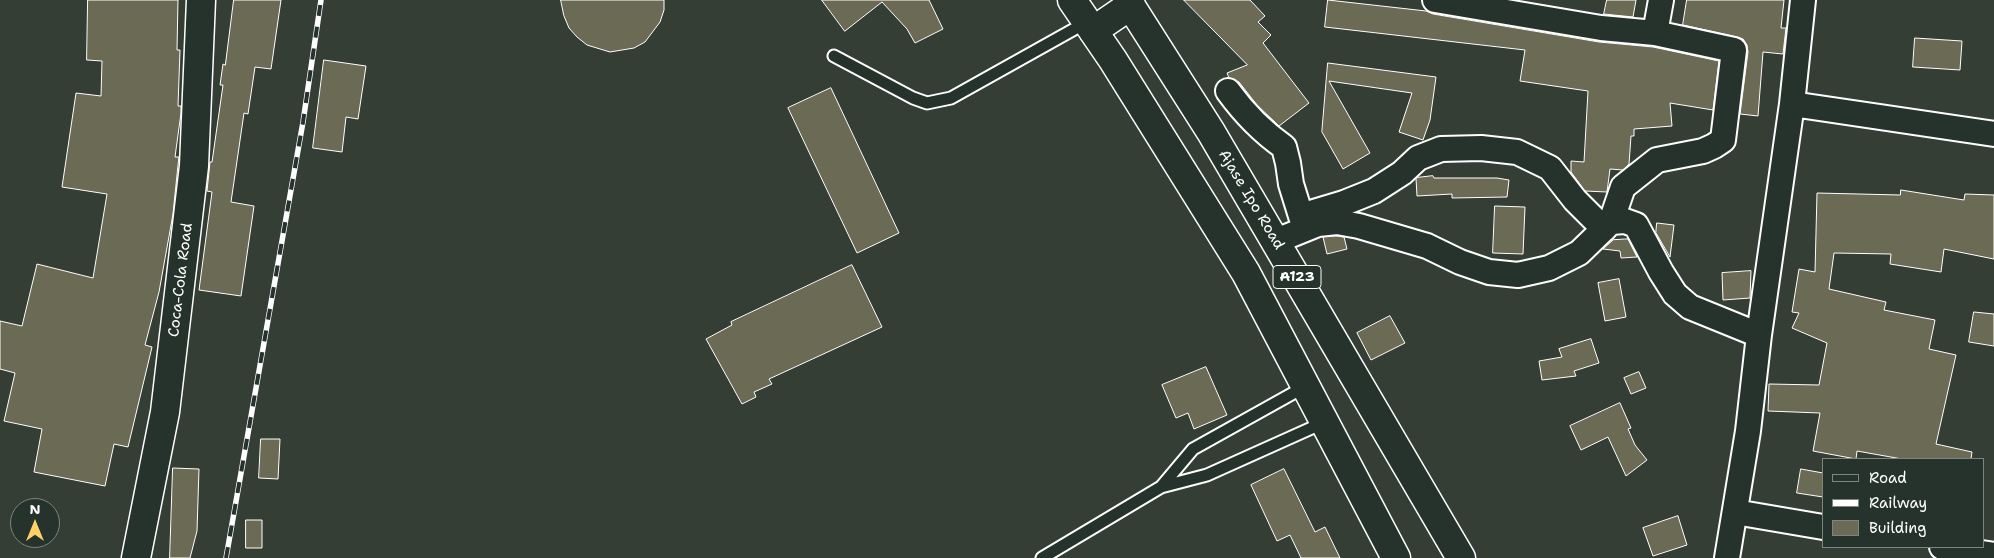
<!DOCTYPE html>
<style>
body{margin:0}
#map{position:relative;width:1994px;height:558px;overflow:hidden;background:#343e35;font-family:"Shantell Sans",sans-serif}
canvas{display:block}
.legend{position:absolute;left:1822px;top:458px;width:162px;height:90px;box-sizing:border-box;background:#26332d;border:1px solid #7d8581;margin:0;padding:6px 9px;list-style:none;font-size:15px;color:#fff}
.legend li{display:flex;align-items:center;gap:10px;height:25px}
.legend b{width:25px;border:1px solid #7d8581}
.north{position:absolute;left:10px;top:498px;width:50px;height:50px;box-sizing:border-box;background:#26332d;border:1px solid #7d8581;border-radius:50%;rotate:0deg;font-size:14px;font-weight:700;line-height:20px;text-align:center;color:#fff}
.north::after{content:'';display:block;margin:auto;width:18px;height:22px;background:#ffd166;clip-path:polygon(50% 0,100% 100%,50% 72%,0 100%)}
</style>
<div id="map">
<canvas width="1994" height="558"></canvas>
<ul class="legend">
<li><b style="height:6px;background:#26332d"></b>Road</li>
<li><b style="height:6px;background:#fff"></b>Railway</li>
<li><b style="height:14px;background:#6b6a55"></b>Building</li>
</ul>
<div class="north">N</div>
</div>
<script>
const ctx = document.querySelector('canvas').getContext('2d');
ctx.lineJoin = 'round';
function fill(path, color) { ctx.fillStyle = color; ctx.fill(path, 'evenodd'); }
function stroke(path, color, width, dash) { ctx.strokeStyle = color; ctx.lineWidth = width; ctx.lineCap = dash ? 'butt' : 'round'; ctx.setLineDash(dash || []); ctx.stroke(path); }
function label(font, color, halo, rows, align = 'center') {
  ctx.font = font + ' "Shantell Sans",sans-serif'; ctx.lineWidth = 4.5; ctx.setLineDash([]); ctx.textBaseline = 'middle'; ctx.strokeStyle = halo; ctx.fillStyle = color; for (const [text, x, y, turn = 0] of rows) {
    ctx.save(); ctx.translate(x, y); ctx.rotate((+turn || 0) * Math.PI / 180); ctx.textAlign = isNaN(turn) ? turn : align; if (halo) ctx.strokeText(text, 0, 0); ctx.fillText(text, 0, 0); ctx.restore();
  }
}
const building = new Path2D(`
 M88 0H178L177 50H180L178 106H181V113L175 157H179L178 165 173 214 159 292 145 345 152 347 128 447 114 444 105 486 34 472 42 429 4 421 15 373 0 369V321L22 326 37 264 93 278 107 194 62 187 76 93 101 96 102 61 87 60Z
 M234 0H281L271 69 255 67 248 114 244 113 231 202 254 206 241 296 199 290 212 192 207 191 210 162H212L223 85H220L223 64 225 65Z
 M561 0H664V10L660 22 645 42 634 48 610 52 587 45 577 37 569 28 564 16Z
 M822 0H929L943 29 915 43 907 29 882 2 845 31Z
 M1184 0H1250L1265 16 1258 22 1271 35 1263 43 1309 103 1279 126 1277 124 1257 105 1239 82 1229 78 1227 73 1247 65Z
 M1328 0 1426 11 1433 14 1599 42 1653 47 1719 61 1713 110 1670 103 1672 126 1634 129V136H1631L1629 164 1623 170 1610 169 1607 192 1585 191 1571 172V161L1584 162 1588 91 1520 81 1525 50 1325 27Z
 M1607 0H1636L1633 17 1604 14Z
 M1687 0H1784L1781 28H1786L1783 54 1763 52 1758 116 1740 114 1748 52 1747 45 1743 39 1737 37 1683 25Z
 M1915 38 1962 41 1960 70 1913 67Z
 M324 60 366 66 358 119 346 117 342 152 313 148Z
 M1328 63 1436 77 1430 120 1423 140 1399 132 1412 93 1329 81 1370 153 1343 169 1322 132Z
 M831 88 899 233 857 253 788 108Z
 M1433 176 1434 178H1497L1509 180 1507 197 1452 198V194L1417 196 1416 178Z
 M1901 190 1964 200 1965 194 1994 195V259L1944 249 1941 272 1890 264 1891 254 1834 253 1829 289 1886 302 1884 310 1935 320 1929 349 1956 355 1936 444 1972 452 1971 459H1902L1857 451 1856 459 1813 451 1820 413 1768 411 1769 384 1819 385 1827 343 1792 328 1799 313 1792 312 1799 269 1815 272 1817 193 1900 195Z
 M1495 206 1525 207 1523 254 1493 253Z
 M1657 223 1674 225 1670 257 1656 233Z
 M1336 236 1344 237 1347 249 1327 254 1323 237Z
 M1625 239H1628L1637 257 1621 258 1620 251 1603 249 1613 240Z
 M852 265 882 327 769 379 772 384 754 392 756 397 742 404 706 339 732 325 731 322Z
 M1751 271 1750 298 1723 300 1722 273Z
 M1619 279 1626 317 1605 321 1598 283Z
 M1974 312 1994 314V346L1969 342Z
 M1390 316 1405 343 1371 360 1357 333Z
 M1591 339 1599 363 1574 371 1576 376 1542 380 1539 361 1562 357 1559 349Z
 M1206 367 1227 415 1194 429 1188 413 1176 418 1162 385Z
 M1639 372 1646 388 1631 394 1624 378Z
 M1620 403 1631 428 1628 429 1635 445 1647 460 1626 476 1608 437 1581 450 1570 426Z
 M261 439H280L278 479 259 478Z
 M173 468 199 469 197 531 190 558H170Z
 M1284 469 1315 532 1325 527 1340 558H1301L1290 535 1277 541 1251 485Z
 M1801 469 1823 473V497L1797 493Z
 M1678 516 1687 545 1653 556 1643 528Z
 M246 520H262V548H246Z`);
const service = new Path2D(`
 M834 56 913 98 927 103 951 98 1087 22
 M1161 487 1193 449 1306 386
 M1042 558 1161 487 1207 475 1325 422`);
const minor = new Path2D(`
 M1435 0 1601 28 1655 33 1734 50 1723 140 1714 146 1703 151 1657 160 1623 187 1611 222
 M1655 33 1661 0
 M1228 91C1244 113 1261 131 1284 147L1288 163 1291 184 1305 229
 M1792 104 1994 134
 M1304 215 1344 203 1374 191 1402 173 1418 158 1441 149 1481 148 1517 152 1550 168 1575 200 1604 229
 M1276 241 1318 224 1337 222 1359 226 1427 246 1460 262 1489 272 1518 275 1549 268 1579 253 1611 222 1625 221 1636 225 1661 272 1675 294 1690 307 1759 335
 M1735 512 1823 527
 M1942 547 1994 555
 M1727 558 1748 431 1759 335 1792 104 1803 0`);
const tertiary = new Path2D(`
 M136 558 165 412 194 166 201 0`);
const trunk = new Path2D(`
 M1072 0 1113 60 1246 273 1396 558
 M1127 0 1211 132 1461 558
 M1093 31 1131 5`);
const rail = new Path2D(`
 M226 558 303 122 321 0`);
const shields = [
 [1297,277,48]
];
const shieldNames = [
 ["A123",1297,277]
];
const streetNames = [
 ["Ajase Ipo Road",1251,200,59],
 ["Coca-Cola Road",181,280,-83]
];
fill(building, '#6b6a55');
stroke(building, '#fff', 1);
stroke(service, '#fff', 15);
stroke(minor, '#fff', 28);
stroke(tertiary, '#fff', 31);
stroke(trunk, '#fff', 31);
stroke(service, '#26332d', 11);
stroke(minor, '#26332d', 24);
stroke(tertiary, '#26332d', 28);
stroke(trunk, '#26332d', 28);
stroke(rail, '#fff', 5.5);
stroke(rail, '#26332d', 4, [11]);
for (const [x, y, w] of shields) { const box = new Path2D(); box.roundRect(x - w / 2, y - 11.5, w, 23, 4); ctx.fillStyle = '#26332d'; ctx.fill(box); stroke(box, '#fff', 1); }
label('bold 14px', '#fff', null, shieldNames);
label('15px', '#fff', '#26332d', streetNames);
</script>
